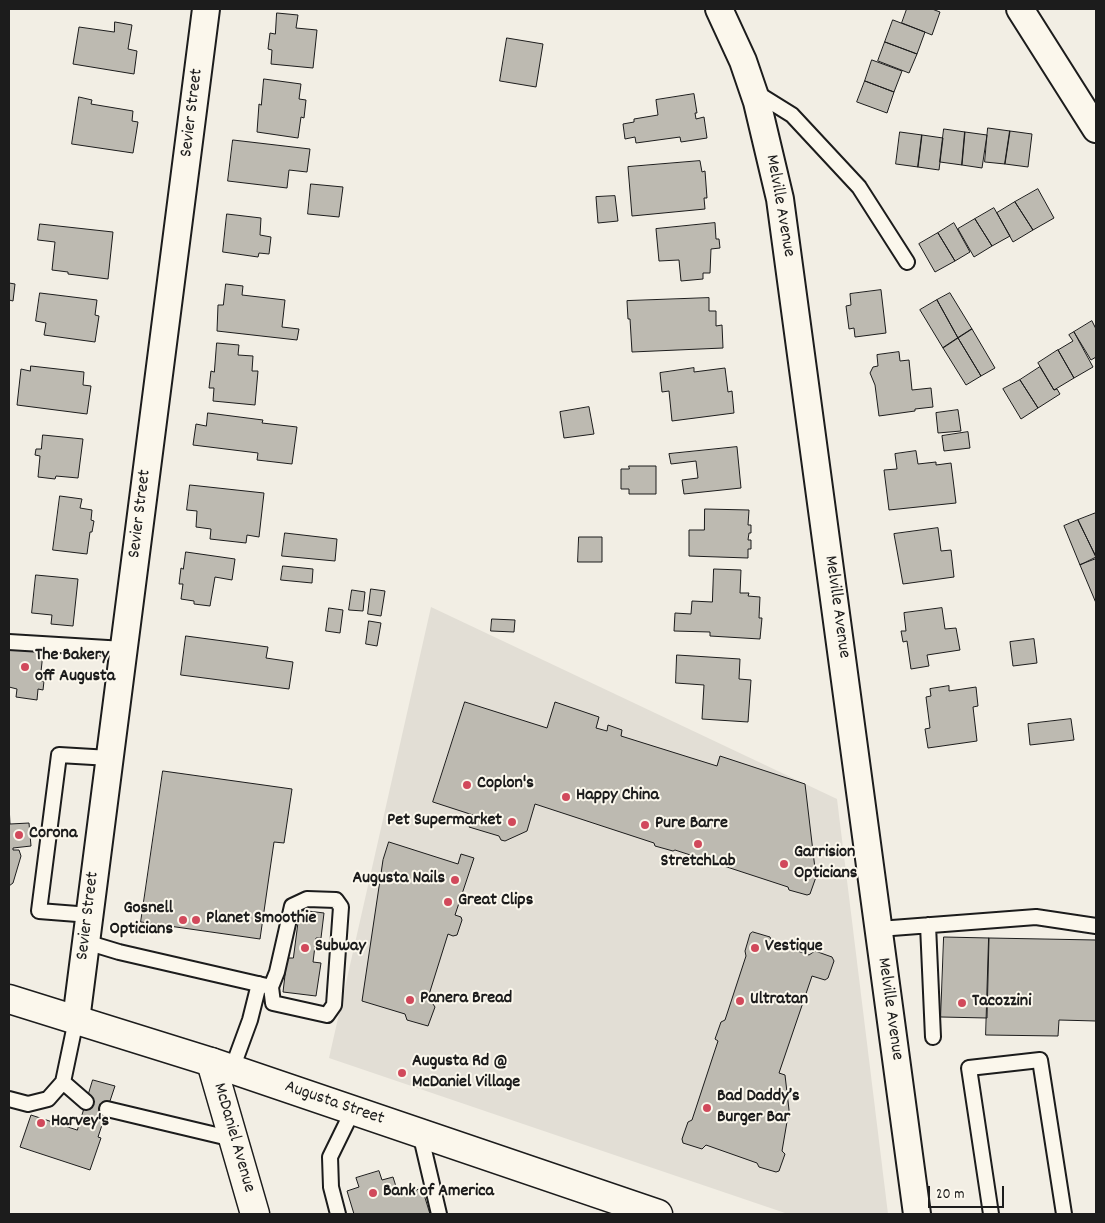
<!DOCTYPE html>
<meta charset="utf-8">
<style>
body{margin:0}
#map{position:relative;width:1105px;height:1223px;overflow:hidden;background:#f2eee4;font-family:Dekko,sans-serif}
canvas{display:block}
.frame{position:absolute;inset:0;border:10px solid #1c1c1c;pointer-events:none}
.scale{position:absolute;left:928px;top:1186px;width:76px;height:22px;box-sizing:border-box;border:2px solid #1c1c1c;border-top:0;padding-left:6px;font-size:15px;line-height:18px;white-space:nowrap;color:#1c1c1c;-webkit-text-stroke:4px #fbf7ec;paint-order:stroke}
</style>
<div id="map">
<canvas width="1105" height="1223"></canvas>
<div class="frame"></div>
<div class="scale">20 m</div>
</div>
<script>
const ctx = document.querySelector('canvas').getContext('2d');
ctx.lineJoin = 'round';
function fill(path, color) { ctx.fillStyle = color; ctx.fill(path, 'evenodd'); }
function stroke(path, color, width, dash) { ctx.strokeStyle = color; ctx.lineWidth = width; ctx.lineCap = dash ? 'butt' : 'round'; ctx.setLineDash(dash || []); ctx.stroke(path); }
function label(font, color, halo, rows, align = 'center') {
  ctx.font = font + ' Dekko,sans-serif'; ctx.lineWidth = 4; ctx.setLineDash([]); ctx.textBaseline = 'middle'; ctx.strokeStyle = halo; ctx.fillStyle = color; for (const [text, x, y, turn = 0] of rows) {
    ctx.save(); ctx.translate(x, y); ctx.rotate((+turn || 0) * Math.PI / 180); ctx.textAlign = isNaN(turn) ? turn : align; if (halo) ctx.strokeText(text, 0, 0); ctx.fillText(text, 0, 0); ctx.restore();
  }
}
const built = new Path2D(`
 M431 607 837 799 888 1214H788L329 1058Z`);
const building = new Path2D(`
 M907 9H932L940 12 932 35 902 23Z
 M277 13 298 15 296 28 317 30 313 68 271 64 272 50 268 49 270 33 275 34Z
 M893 20 925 32 917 54 885 42Z
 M115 22 132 25 128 49 137 51 134 74 73 64 79 27 114 32Z
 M507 38 543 44 536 87 500 81Z
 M885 42 917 54 909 73 878 61Z
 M872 60 902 71 894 92 865 81Z
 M264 79 301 84 299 99 306 100 304 118 301 117 298 138 257 132 259 104 261 105Z
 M865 81 894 92 887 113 857 102Z
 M694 94 697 113H695L696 119 704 117 707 138 681 142 680 137 636 143 635 137 625 139 623 124 634 122V119L658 115 656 100Z
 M79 97 92 100 91 104 133 111 132 121 138 122 133 153 72 144Z
 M988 128 1010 131 1005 164 985 162Z
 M944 129 965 132 962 165 940 162Z
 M1010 131 1032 134 1028 167 1005 164Z
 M900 132 922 135 918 167 896 164Z
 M965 132 987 135 982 168 962 165Z
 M922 135 943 138 939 170 918 167Z
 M233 140 310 149 307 172 289 170 287 188 228 181Z
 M700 161 702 172 705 171 707 198H704L705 209 632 216 628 167Z
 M311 184 343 187 339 217 308 214Z
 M1038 189 1054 218 1033 230 1015 202Z
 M615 196 618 221 598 223 596 197Z
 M1015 202 1033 230 1013 242 997 213Z
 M994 208 1010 236 992 246 975 219Z
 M227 214 261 218 260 235 271 237 269 254 259 253 258 257 223 252Z
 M975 219 992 246 974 257 958 229Z
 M715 223 716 239H719L720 248 711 249 710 273H703V279L681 281 679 260 659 261 656 229Z
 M954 223 970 252 955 261 938 233Z
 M40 224 113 232 108 279 68 274V272L52 270 55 242 38 240Z
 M938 233 955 261 935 272 919 244Z
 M9 283 15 284 13 301 9 300Z
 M226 284 243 286 242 295 285 300 282 327 299 329 297 340 217 331 218 305H223Z
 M881 290 886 333 855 337 854 328 849 329 846 306 851 305 850 294Z
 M40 293 97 300 95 315 99 316 95 342 44 335 46 323 36 321Z
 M950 293 972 329 958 338 937 300Z
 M709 298V311H716V326L722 325 723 348 632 352 630 319H628L627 301Z
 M937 300 958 338 943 348 920 310Z
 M1092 321 1096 329V357L1091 360 1074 332Z
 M972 329 995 368 981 376 958 338Z
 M1074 332 1093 367 1074 378 1058 350 1073 341 1069 335Z
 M958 338 981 376 966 385 943 348Z
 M217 343 239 345 238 355 253 356 252 371H258L255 405 213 401 214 388H209L211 371 214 372Z
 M1058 350 1074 378 1054 390 1038 363Z
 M899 352 900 361 909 360 912 390 931 388 933 407 915 409V411L879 416 875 385 870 373 873 367 878 366 877 355Z
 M31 366 84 372 83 385 91 386 87 414 17 405 21 369 30 371Z
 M1040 367 1054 390 1057 389 1060 394 1038 408 1020 380Z
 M694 368V372L725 368 728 392 732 391 734 413 672 421 669 391 662 392 660 373Z
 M1020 380 1038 408 1021 419 1003 389Z
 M589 407 594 434 564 438 560 412Z
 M958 410 961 431 938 433 936 413Z
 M208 413 263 420 262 423 297 427 292 464 257 460 258 453 193 445 196 424 206 426Z
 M968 432 970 448 944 451 942 436Z
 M43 435 83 439 78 478 56 476 55 479 38 477 40 456 35 455 36 449H41Z
 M737 447 741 488 684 494 682 480 698 478 696 461 671 464 669 454Z
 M916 451 918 464 936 462V465L951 463 956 503 889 510 884 470 897 469 895 454Z
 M629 466H656V494H629V489H621V469H629Z
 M190 485 264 493 259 537 247 535 246 543 210 539 211 529 196 527 197 511 187 510Z
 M60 496 82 499 80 508 92 510 91 520 94 521 92 532H90L87 554 53 550Z
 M705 509 749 510 748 525H751V533H749L748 540H751V549H748V558L689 556V530H704Z
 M1096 513V557L1078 520Z
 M1078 520 1096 557 1080 565 1064 526Z
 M938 528 941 551 951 550 954 577 903 584 894 534Z
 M285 533 337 539 335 561 282 556Z
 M579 537H602V562H578Z
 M186 552 235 559 232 580 215 577 210 606 194 604V601L181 599 183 584H179L181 568 183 569Z
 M1096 559V603L1080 565Z
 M283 566 313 569 312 583 281 580Z
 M714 569 741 570 740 593H749L748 596 760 597 759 618H762L760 639 710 636V632L674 631 675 613 691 614 692 601 712 602Z
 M36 575 78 579 73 626 51 624 52 615 32 613Z
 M371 589 385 591 381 616 368 614Z
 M352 590 365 592 363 611 349 610Z
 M329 608 343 610 340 633 326 631Z
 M942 608 945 629 956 628 960 650 927 655 929 666 911 669 907 641 903 642 901 631H906L904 613Z
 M492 619 515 620 514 632 491 631Z
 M369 621 381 623 377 646 366 644Z
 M186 636 268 647 266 658 293 662 289 689 181 675Z
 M1034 639 1037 663 1013 666 1010 642Z
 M9 648 43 653 40 681H44L43 690 38 689 37 700 16 697 17 689 9 687Z
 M677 655 740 659 739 679 751 680 748 722 702 719 704 685 676 683Z
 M949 686V691L976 687 978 706 973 707 977 741 928 748 925 729 930 728 926 697 931 696 930 689Z
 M465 702 547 728 555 702 599 717 596 728 607 731 608 725 622 730 621 736 717 766 720 756 805 784 816 877 810 894 807 895 789 890 788 887 675 850 673 851 655 846 654 843 535 804 527 831 505 841 501 840 499 836 469 827 473 815 433 802Z
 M1071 719 1074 740 1030 745 1028 724Z
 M163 771 292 789 284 843 274 842 260 939 141 922Z
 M9 805 10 824 29 823 31 846 13 848V850H19L21 856 13 883 9 886Z
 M389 842 458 864 461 854 474 858 455 915 461 917 462 920 457 935 453 936 448 934 427 1001 433 1004 435 1007 428 1026 407 1020 405 1014 362 1001 383 860Z
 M300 910 324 913 321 938H316L313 962 321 963 316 996 283 992 287 958H293Z
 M753 932 770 937 772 942 809 955 815 951 832 957 834 961 828 978 825 980 812 976 779 1073 785 1075 789 1110 782 1151 785 1154 779 1171 776 1172 759 1167 757 1163 706 1145 702 1149 683 1143 682 1139 688 1122 692 1120 718 1041 715 1039 721 1022 725 1020 746 956 745 951 750 934Z
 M944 937 989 938 987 1018 941 1017Z
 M989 938 1096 940V1021L1059 1020 1058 1036 986 1035Z
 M93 1080 115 1086 98 1137 101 1138 90 1170 20 1147 31 1115 77 1130Z
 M379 1171 382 1180 393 1177 399 1196 422 1188 430 1214H354L347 1191 359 1187 356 1178Z`);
const service = new Path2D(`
 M755 92 792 115 859 187 907 262
 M9 642 124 649
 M307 899 336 900 341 907 334 1005 327 1015 273 1003 271 987 277 972 292 906Z
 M90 915 39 911 59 755 110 758
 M928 925 933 1037
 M879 929 1036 917 1096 926
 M86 942 119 952 271 987
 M232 1069 250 1020 259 984
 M63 1082 86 1102
 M9 1099 28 1104 48 1099 63 1082 76 1020
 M107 1109 233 1139
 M420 1133 439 1214
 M338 1214 331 1187 330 1157 353 1110
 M991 1214 969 1068 1040 1060 1064 1214`);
const minor = new Path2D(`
 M719 9 743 61 757 102 780 199 917 1214
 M1020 9 1096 129
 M76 1020 206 9`);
const tertiary = new Path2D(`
 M211 1062 255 1214`);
const primary = new Path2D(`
 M9 999 211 1062 658 1214`);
const markers = [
 [25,667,5,"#d1495b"],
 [467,785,5,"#d1495b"],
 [566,797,5,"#d1495b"],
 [512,822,5,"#d1495b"],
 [645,825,5,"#d1495b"],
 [19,835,5,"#d1495b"],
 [698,844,5,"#d1495b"],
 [784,864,5,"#d1495b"],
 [455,880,5,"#d1495b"],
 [448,902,5,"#d1495b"],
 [183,920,5,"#d1495b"],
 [196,920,5,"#d1495b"],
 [305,948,5,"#d1495b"],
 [755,948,5,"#d1495b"],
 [410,1000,5,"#d1495b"],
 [740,1001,5,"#d1495b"],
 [962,1003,5,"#d1495b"],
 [402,1073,5,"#d1495b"],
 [707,1108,5,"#d1495b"],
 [41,1123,5,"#d1495b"],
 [373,1193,5,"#d1495b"]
];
const streetNames = [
 ["Sevier Street",193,113,-83],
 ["Melville Avenue",779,206,80],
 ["Sevier Street",141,514,-83],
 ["Melville Avenue",836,607,82],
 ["Sevier Street",89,916,-83],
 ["Melville Avenue",889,1009,82],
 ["Augusta Street",334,1104,19],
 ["McDaniel Avenue",233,1138,74]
];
const poiNames = [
 ["The Bakery",35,657],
 ["off Augusta",35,678],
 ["Coplon's",477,785],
 ["Happy China",576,797],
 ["Pet Supermarket",502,822,"right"],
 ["Pure Barre",655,825],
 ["Corona",29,835],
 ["Garrision",794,854],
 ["Opticians",794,875],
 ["StretchLab",698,863,"center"],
 ["Augusta Nails",445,880,"right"],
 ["Great Clips",458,902],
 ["Gosnell",173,910,"right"],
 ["Opticians",173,931,"right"],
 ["Planet Smoothie",206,920],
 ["Subway",315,948],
 ["Vestique",765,948],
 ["Panera Bread",420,1000],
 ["Ultratan",750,1001],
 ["Tacozzini",972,1003],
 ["Augusta Rd @",412,1063],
 ["McDaniel Village",412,1084],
 ["Bad Daddy’s",717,1098],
 ["Burger Bar",717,1119],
 ["Harvey's",51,1123],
 ["Bank of America",383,1193]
];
fill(built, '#e2ded5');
fill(building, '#bdbab1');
stroke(building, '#1c1c1c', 1);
stroke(service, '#1c1c1c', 18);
stroke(minor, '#1c1c1c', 30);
stroke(tertiary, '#1c1c1c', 31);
stroke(primary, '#1c1c1c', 31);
stroke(service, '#fbf7ec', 14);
stroke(minor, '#fbf7ec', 26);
stroke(tertiary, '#fbf7ec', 28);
stroke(primary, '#fbf7ec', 28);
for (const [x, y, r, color] of markers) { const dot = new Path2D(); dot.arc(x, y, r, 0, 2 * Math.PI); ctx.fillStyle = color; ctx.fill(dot); stroke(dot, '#fbf7ec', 2); }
label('18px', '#1c1c1c', '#fbf7ec', streetNames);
label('bold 18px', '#1c1c1c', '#fbf7ec', poiNames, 'left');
</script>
